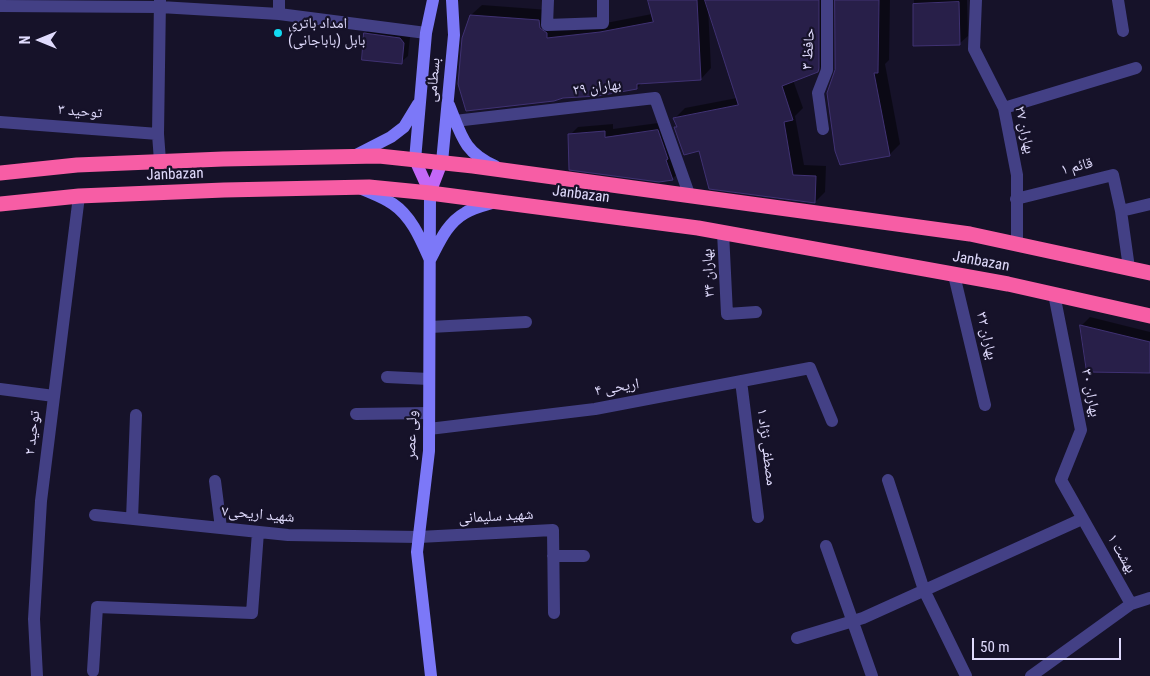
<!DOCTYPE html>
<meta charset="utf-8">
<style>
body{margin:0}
#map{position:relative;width:1150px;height:676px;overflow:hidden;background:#161229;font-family:"Roboto Condensed",sans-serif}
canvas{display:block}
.north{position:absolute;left:15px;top:15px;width:50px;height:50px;-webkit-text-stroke:4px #161229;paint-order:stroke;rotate:270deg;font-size:14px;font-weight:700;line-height:20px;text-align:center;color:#e0dbfd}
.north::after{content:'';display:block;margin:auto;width:18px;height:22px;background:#e0dbfd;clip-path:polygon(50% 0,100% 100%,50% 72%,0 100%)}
.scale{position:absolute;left:972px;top:638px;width:149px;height:22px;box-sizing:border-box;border:2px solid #e0dbfd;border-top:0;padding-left:6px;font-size:15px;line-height:18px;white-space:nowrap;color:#e0dbfd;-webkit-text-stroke:4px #161229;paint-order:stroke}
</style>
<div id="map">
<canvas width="1150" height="676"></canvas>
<div class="north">N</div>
<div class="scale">50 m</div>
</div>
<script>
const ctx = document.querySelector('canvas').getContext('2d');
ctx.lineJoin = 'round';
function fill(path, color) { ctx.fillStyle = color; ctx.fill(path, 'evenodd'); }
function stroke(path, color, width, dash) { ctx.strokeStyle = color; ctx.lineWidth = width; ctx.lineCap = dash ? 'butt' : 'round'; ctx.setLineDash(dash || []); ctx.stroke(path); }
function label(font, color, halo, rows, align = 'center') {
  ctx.font = font + ' "Roboto Condensed","Noto Naskh Arabic",sans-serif'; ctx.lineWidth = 4.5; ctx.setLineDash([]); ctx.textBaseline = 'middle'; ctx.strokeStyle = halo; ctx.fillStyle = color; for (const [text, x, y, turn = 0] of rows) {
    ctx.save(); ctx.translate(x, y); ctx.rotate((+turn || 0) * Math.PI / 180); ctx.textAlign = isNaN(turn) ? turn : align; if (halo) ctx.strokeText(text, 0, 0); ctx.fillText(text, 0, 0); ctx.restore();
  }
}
const shadow = new Path2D(`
 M649 0H829L828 60 817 71 793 80 803 108 795 116 804 165 826 166 825 192 815 202 700 149 675 128 678 126 675 118 685 108 737 98 708 7 711 68 701 79 642 83 637 88 471 15 482 5 549 10 556 28 611 22 652 14Z
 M835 0H890L889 60 885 64 900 144 889 155 836 70Z
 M914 0H967L968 36 960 43 914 44Z
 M371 28 410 37 408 56 401 62 365 34Z
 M666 122 681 171 672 179 570 135 578 127 613 124V129Z
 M1090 317 1150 332V372L1081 326Z`);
const building = new Path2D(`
 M648 0H697L701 80 637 84V89L598 96 563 98 554 101 466 111 458 84 462 38 470 15 539 20 540 28 547 33V38L600 32 653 22Z
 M705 0H819V68L818 72 782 86 793 120 784 122 793 175 816 176 815 203 709 189 699 151 684 155 674 127H677L673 118 738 105Z
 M835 0H879L878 73H874L890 156 840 165 835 151 827 93 835 70Z
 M959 2 960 45 913 46V4Z
 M364 33 400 38 404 43 402 64 362 60Z
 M658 130 668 159 666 160 673 180 659 182 569 170 568 134 605 131V137Z
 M1080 325 1150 342V373L1087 372Z`);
const street = new Path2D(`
 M160 0 158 134 160 161
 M548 0 547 25 603 23V0
 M976 0 974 49 1004 108 1017 175V243
 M1118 0 1123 31
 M0 6 160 7 279 14 426 33
 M279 14V0
 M1004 108 1136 68
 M0 122 158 134
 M446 122 655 98 689 194
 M823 129 818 93 827 70V0
 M1016 199 1113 175 1121 211 1129 268
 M1121 211 1150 204
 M723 232 727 314 756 312
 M954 275 985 405
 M1054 294 1081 430 1061 480 1131 604
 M430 327 526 322
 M387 377 429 379
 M741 381 758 517
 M0 389 54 396
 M356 414 429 413
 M429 429 595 409 810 368 832 421
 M888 480 924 590 966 676
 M215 481 221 528
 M95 515 288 535 419 537 553 530 554 613
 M132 519 136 415
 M826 546 872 676
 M553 556H584
 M797 638 863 618 1082 519
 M93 671 97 607 252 613 258 532
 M37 676 34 619 41 501 79 196
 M1031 676 1131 604 1150 598`);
const secondary = new Path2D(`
 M449 105C461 134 463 152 495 166
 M354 156 391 137 404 127 418 104
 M415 160 426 33 433 0
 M442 162 454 35 452 0
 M360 188C371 193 383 197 393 204 412 217 421 240 430 260 439 243 447 223 465 213 474 207 486 205 495 202
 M430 193 429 451 417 552 431 676`);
const primary = new Path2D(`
 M415 160 430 193
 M430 193 442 162`);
const highway = new Path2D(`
 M0 173 77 165 223 159 379 156 473 166 970 234 1150 273
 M0 204 79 196 224 190 369 187 430 193 698 228 1008 284 1150 316`);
const markers = [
 [278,33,5,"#12daf3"]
];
const poiNames = [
 ["امداد باتری",288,24],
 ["بابل (باباجانی)",288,41]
];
const streetNames = [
 ["حافظ ۳",809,49,-86],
 ["بسطامی",434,80,-85],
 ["بهاران ۲۹",597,88,-7],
 ["توحید ۳",80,112,5],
 ["بهاران ۲۷",1024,130,78],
 ["قائم ۱",1077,167,-14],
 ["Janbazan",175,175,-2],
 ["Janbazan",581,195,7],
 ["Janbazan",981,262,10],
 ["بهاران ۳۴",709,273,-93],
 ["بهاران ۳۲",986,336,77],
 ["اریحی ۴",617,388,-10],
 ["بهاران ۳۰",1090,393,79],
 ["توحید ۲",33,433,-83],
 ["ولی عصر",412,435,-88],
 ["مصطفی نژاد ۱",766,447,83],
 ["شهید اریحی۷",258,515,5],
 ["شهید سلیمانی",496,517,-3],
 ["بهشت ۱",1121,554,60]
];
fill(shadow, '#0007');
fill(building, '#281f49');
stroke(building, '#403273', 1);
stroke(street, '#434085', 12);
stroke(secondary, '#7c78f8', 12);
stroke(primary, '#c368f7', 12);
stroke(highway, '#f75da5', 15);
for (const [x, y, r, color] of markers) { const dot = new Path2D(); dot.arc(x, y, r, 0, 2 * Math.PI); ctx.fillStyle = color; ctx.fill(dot); stroke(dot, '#161229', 2); }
label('15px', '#e0dbfd', '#161229', poiNames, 'left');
label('15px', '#e0dbfd', '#161229', streetNames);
</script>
